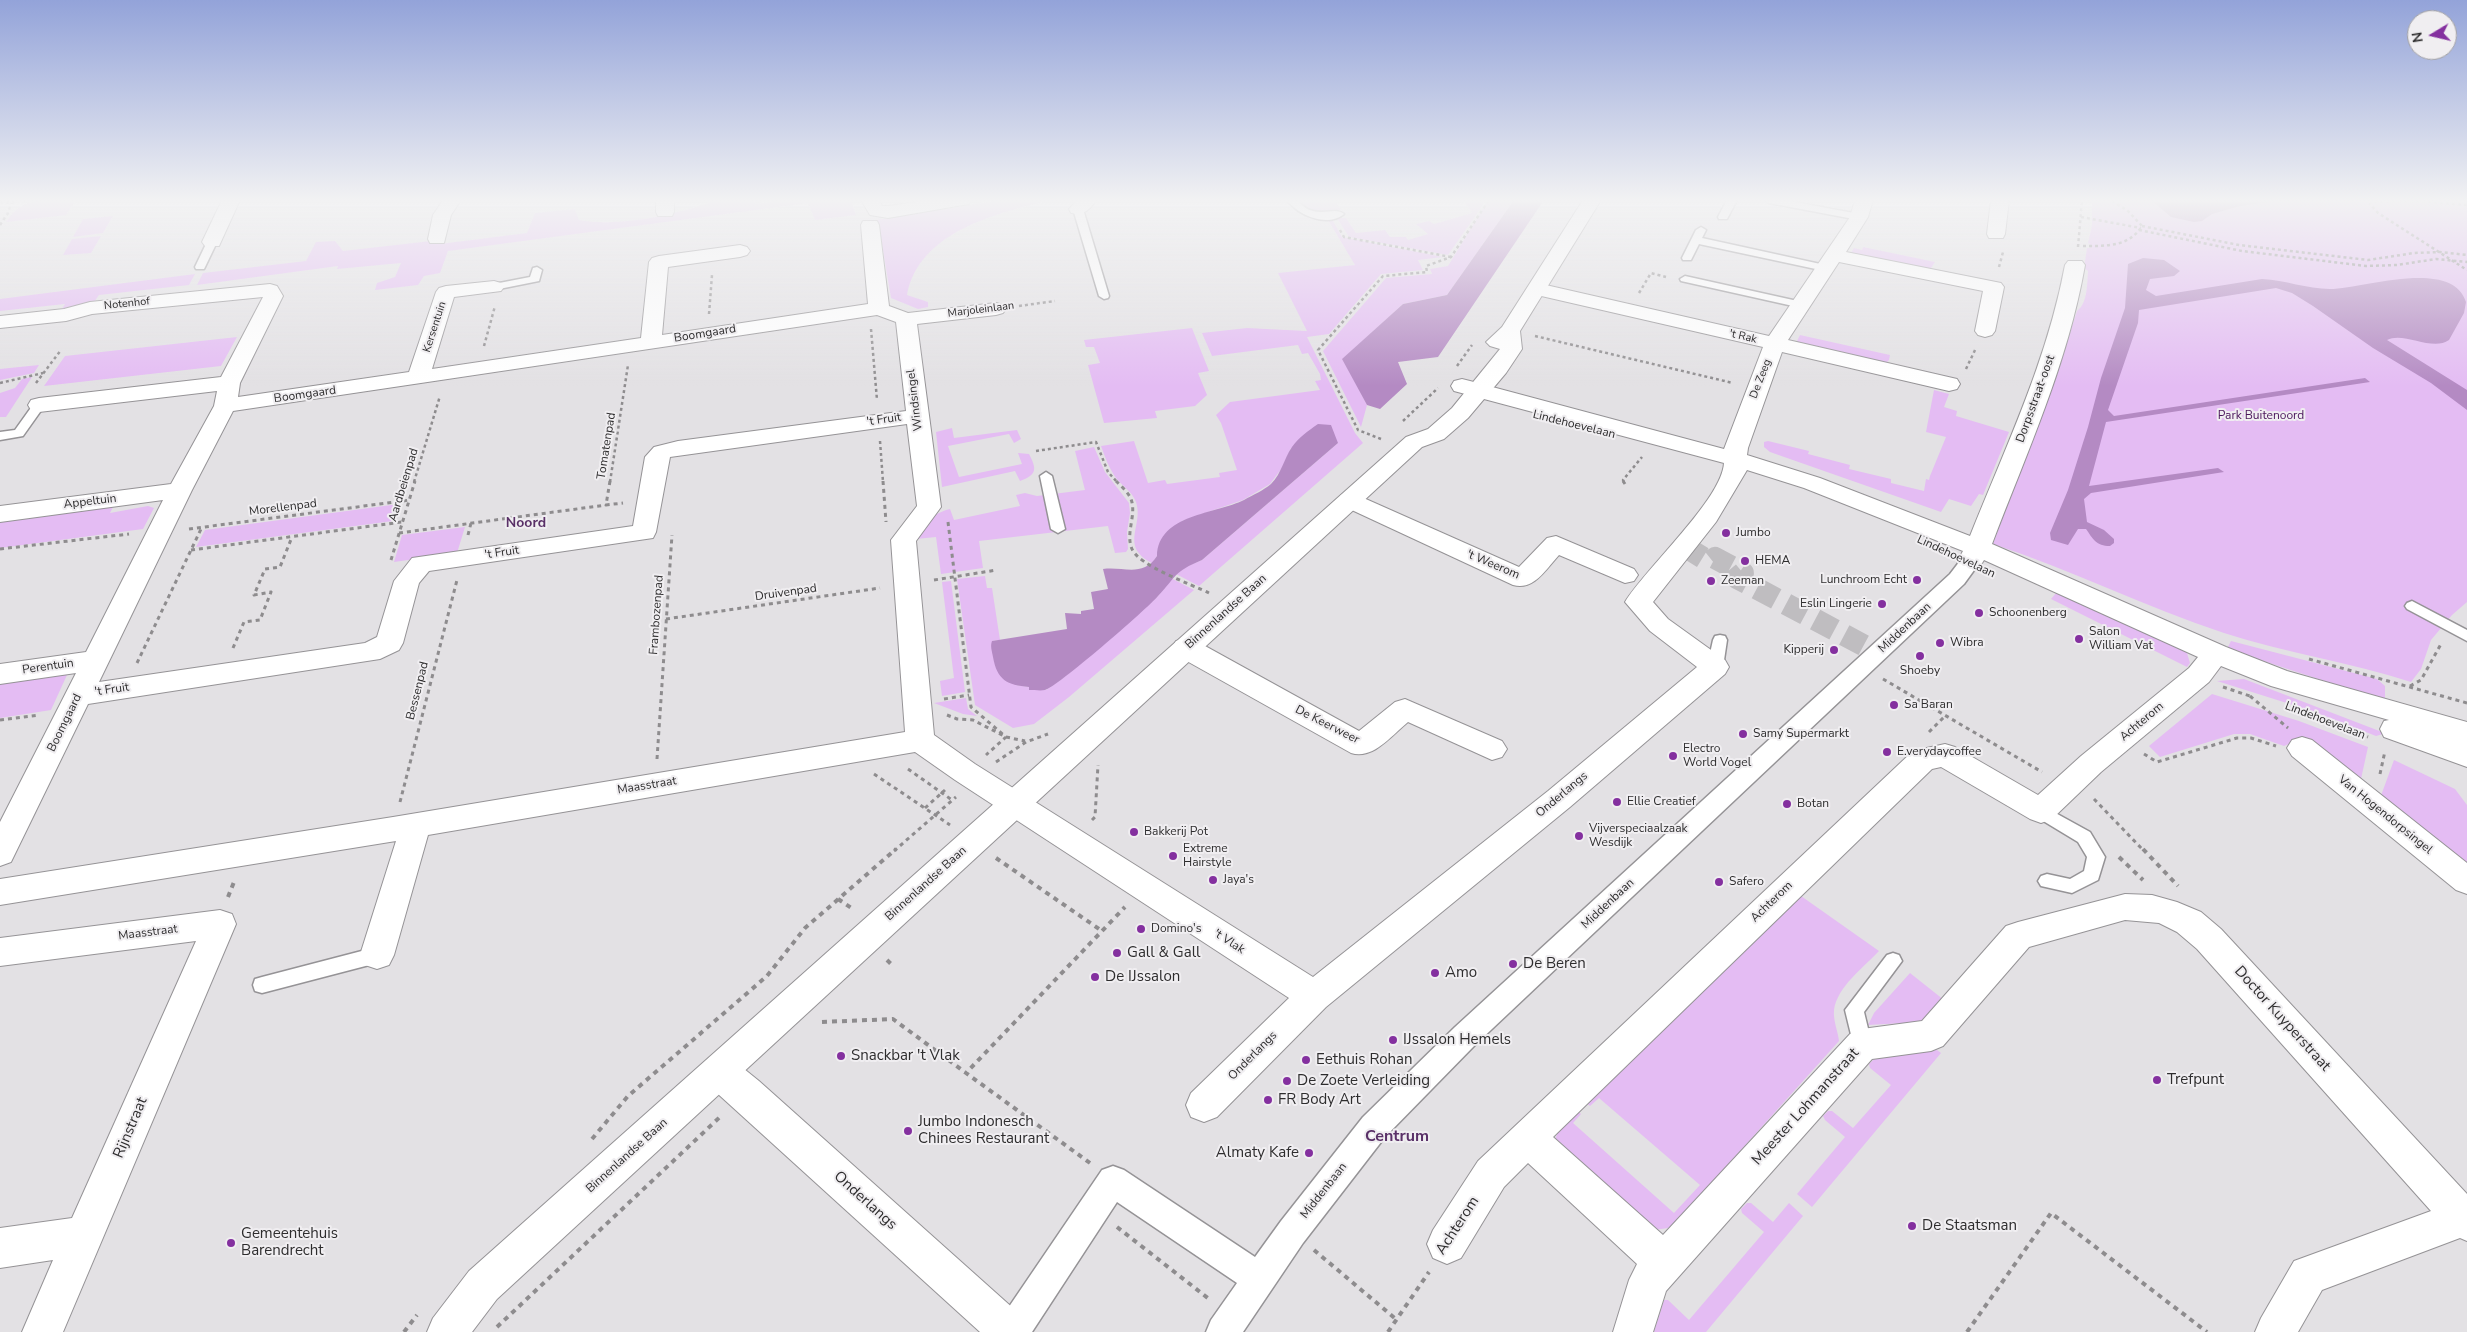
<!DOCTYPE html>
<style>
body{margin:0}
#map{position:relative;width:2467px;height:1332px;overflow:hidden;background:#e3e1e4;font-family:"Nunito Sans",sans-serif}
canvas{display:block}
.north{position:absolute;left:2407px;top:10px;width:50px;height:50px;box-sizing:border-box;background:#f0eef1;border:1px solid #a2a1a3;border-radius:50%;rotate:261deg;font-size:14px;font-weight:700;line-height:20px;text-align:center;color:#2e2d2e}
.north::after{content:'';display:block;margin:auto;width:18px;height:22px;background:#84309f;clip-path:polygon(50% 0,100% 100%,50% 72%,0 100%)}
</style>
<div id="map">
<canvas width="2467" height="1332"></canvas>
<div class="north">N</div>
</div>
<script>
const ctx = document.querySelector('canvas').getContext('2d');
ctx.lineJoin = 'round';
function fill(path, color) { ctx.fillStyle = color; ctx.fill(path, 'evenodd'); }
function stroke(path, color, width, dash) { ctx.strokeStyle = color; ctx.lineWidth = width; ctx.lineCap = dash ? 'butt' : 'round'; ctx.setLineDash(dash || []); ctx.stroke(path); }
function label(font, color, halo, rows, align = 'center') {
  ctx.font = font + ' "Nunito Sans",sans-serif'; ctx.lineWidth = 4; ctx.setLineDash([]); ctx.textBaseline = 'middle'; ctx.strokeStyle = halo; ctx.fillStyle = color; for (const [text, x, y, turn = 0] of rows) {
    ctx.save(); ctx.translate(x, y); ctx.rotate((+turn || 0) * Math.PI / 180); ctx.textAlign = isNaN(turn) ? turn : align; if (halo) ctx.strokeText(text, 0, 0); ctx.fillText(text, 0, 0); ctx.restore();
  }
}
const green = new Path2D(`
 M43 200H76L66 215 6 222C18 205 23 204 43 200Z
 M708 200H754L755 204 781 200H851L856 215 815 220 808 203 448 251 440 273 424 276 418 285 375 290 377 283 395 277 401 263 337 269 338 266 197 285 203 273 306 261 316 242 335 241 343 251 440 240V244L527 233 535 213 575 209 579 220C619 227 670 216 708 203Z
 M1000 200H1051C998 213 919 231 907 295L928 302V307L918 309 891 298 879 227 874 224 876 220Z
 M1300 200H1335L1341 210C1323 213 1311 216 1300 200Z
 M1463 200H1485L1481 208 1448 255 1349 237 1337 218H1346L1356 233 1385 230 1390 237H1406L1408 240 1428 234 1416 224 1429 221 1434 224 1472 213Z
 M1488 200H1514L1447 295 1403 304 1343 359 1367 405 1361 427 1323 351 1386 278 1432 274 1430 269 1448 266Z
 M2092 200H2467V602L2452 615 2431 640 2421 669 2411 682C2350 662 2285 653 2224 633 2145 607 2072 570 1993 544L2057 372 2077 311C2088 303 2087 283 2088 271L2084 268 2087 248H2090V244L2088 243 2092 225Z
 M113 216 103 233 73 237 83 219Z
 M1332 219 1342 237 1443 257 1418 260 1423 270 1381 274 1329 334 1307 337 1355 433 1363 443 1199 586 1176 574 1185 567 1202 560 1338 443 1291 448 1282 468 1270 484 1243 500 1182 521 1152 563C1119 546 1144 526 1136 502 1132 491 1122 486 1116 478 1109 468 1105 457 1101 446L1134 441 1148 483 1165 480 1167 484 1220 477 1219 473 1237 470 1221 423 1216 415 1230 402 1320 390 1315 381 1321 380 1320 374 1308 353 1302 354 1298 345 1212 356 1202 333 1247 328 1307 331 1278 273 1355 265 1328 220Z
 M101 236 91 253 63 255 72 239Z
 M1863 247 1935 262 1931 268 1924 269 1851 253 1854 248 1862 250Z
 M195 274 189 285 99 295 94 302 60 312 65 304 0 311V299Z
 M1192 328 1209 371 1198 373 1207 395 1195 406 1155 411 1157 418 1104 423 1088 365 1100 363 1094 347H1086L1084 340Z
 M1800 335 1890 355 1889 360 1886 363 1796 343Z
 M237 337 221 366 44 386 65 356Z
 M39 365 34 373 0 380V369Z
 M32 377 6 417H0V393L15 388 22 379Z
 M1934 390 1949 394 1944 407 1957 411 1956 416 2009 432 1983 495 1979 494 1971 506 1949 499 1941 512 1770 452 1764 447V442L1768 441 1809 451 1808 454 1850 465 1849 469 1891 479V483L1924 491 1926 479 1929 480 1930 476 1946 437 1926 432Z
 M952 428 954 438 1017 430 1021 439 1014 443 1009 434 948 446 959 477 1022 464 1018 453 1029 454C1037 469 1037 475 1020 481L1015 471 942 487 936 432Z
 M1094 447 1105 472 1129 503 1130 513 1127 532 1128 549 1126 552 1115 553 1108 526 979 541 983 568 941 574 936 537 916 539C920 523 934 513 950 509L954 520 1020 506 1016 495 1025 493 1037 496 1085 490 1075 451Z
 M399 504 393 521 196 547 205 530Z
 M114 505 110 513 148 506 154 508 143 529 0 548V521Z
 M465 527 457 553 394 562 402 535Z
 M985 576 987 588H992L1000 640 992 641 1016 685 1030 687V690H1046L1063 678 1158 596 1171 578 1194 590 1069 697 1034 724 1013 728 975 705 957 579Z
 M951 581 965 692 942 696 940 681 954 678 942 582Z
 M2057 592 2180 647 2187 653 2190 663 2187 667 2051 599Z
 M2231 641 2377 679 2385 686V701L2227 649Z
 M58 673 67 675 51 710 0 718V681Z
 M2244 679 2382 732 2383 734 2376 736 2312 711 2217 681Z
 M2212 694 2299 721 2368 747 2361 779 2305 737 2284 746 2250 734H2234L2160 757 2149 746Z
 M966 698 968 709 977 716 963 714 934 703Z
 M2394 760 2455 789 2467 805V873L2379 801Z
 M1801 896 1879 951C1864 967 1837 987 1834 1010 1833 1021 1838 1031 1839 1041L1677 1221 1668 1228 1654 1230 1555 1144C1556 1128 1565 1121 1576 1110L1581 1114 1573 1123 1674 1213 1700 1185 1599 1098 1590 1106 1584 1101Z
 M1910 973 1944 1000 1922 1022 1868 1025 1874 1013Z
 M1937 1050 1941 1053 1812 1207 1797 1194 1845 1137 1825 1120 1823 1116 1828 1111H1832L1853 1128 1891 1085 1870 1068 1869 1064 1875 1058Z
 M1747 1203H1751L1773 1222 1789 1203 1803 1216 1706 1332H1654L1664 1300H1668L1689 1320 1764 1232 1742 1213 1741 1209Z`);
const water = new Path2D(`
 M1514 200H1544L1438 357 1398 362 1407 384 1380 409 1367 405 1342 359 1403 304 1447 295Z
 M2151 200H2284L2240 206 2212 214 2202 221 2194 222 2171 217Z
 M2143 258 2164 260 2180 271 2174 276 2150 279 2146 290 2156 296 2262 279C2285 280 2307 289 2330 289 2362 289 2452 257 2466 302L2464 313 2449 340C2432 352 2404 331 2387 340L2467 390V410L2431 383 2373 348 2313 306 2292 293 2276 288 2139 310 2138 323 2108 410 2114 416 2365 378 2370 382 2106 422 2089 486 2218 468 2224 472 2091 493 2084 499 2087 522 2104 530 2114 539V543L2110 546C2096 546 2093 539 2086 529H2078L2068 545 2051 540 2050 533 2068 490 2088 427 2101 378 2125 308 2128 264Z
 M1318 424 1331 425 1338 443 1202 560C1173 572 1177 576 1158 596 1147 609 1056 688 1045 690 1041 691 1034 690 1029 690V687C1007 685 997 680 993 657 992 651 990 646 992 641L1067 629 1065 613 1081 614V611L1094 609 1091 592 1108 589 1103 569C1123 566 1143 578 1157 556 1158 514 1216 514 1244 500 1253 495 1264 490 1271 484 1282 473 1284 458 1292 447 1299 437 1308 431 1318 424Z`);
const pedestrianTunnel = new Path2D(`
 M1684 546 1710 562 1715 558 1743 573 1737 578 1878 653`);
const pathFar2 = new Path2D(`
 M0 202 11 203 26 200
 M2467 205 2419 201 2371 202 2370 204 2378 213 2467 270
 M2081 217 2141 228
 M0 225 8 213 11 203
 M2142 226 2239 245 2368 260 2414 253 2440 252 2467 255
 M1340 230 1344 237 1451 257
 M2139 230 2242 251 2366 266 2397 265 2436 259 2467 262
 M2083 246C2106 246 2129 247 2142 226L2128 211 2111 200
 M2078 247 2082 200
 M1999 267 2003 252
 M1639 293 1651 273 1666 277
 M1019 306 1055 301
 M709 314 712 275
 M871 329 877 400
 M1535 336 1733 383
 M484 346 495 306
 M1457 366 1472 345
 M1966 369 1976 348
 M0 383 43 373
 M36 383 61 350
 M1403 421 1438 388
 M1381 439 1358 430 1318 350 1383 276 1427 272 1426 266 1451 257 1489 200
 M880 441 883 482
 M1036 451 1096 442 1108 472 1117 482
 M414 482 440 396
 M610 482 628 365
 M1624 482 1623 480 1642 457`);
const pathFar1 = new Path2D(`
 M610 481 606 505 623 503
 M883 481 886 522
 M1116 481C1121 486 1128 492 1131 499 1137 515 1125 533 1132 549 1139 566 1191 584 1209 593
 M1623 481 1625 484
 M948 522 971 707 1006 737 986 755
 M189 529 410 500
 M399 533 606 505
 M468 535 471 523
 M0 549 129 534
 M191 550 402 522
 M391 560 415 481
 M934 580 997 570
 M666 619 880 588
 M233 648 244 622 260 620 271 592 254 595 265 569 280 567 292 537
 M2309 659 2467 703
 M137 663 202 527
 M1883 679 2042 772
 M2410 686 2421 680 2441 644
 M2223 687 2250 696
 M2250 696 2288 728
 M944 699 969 695
 M947 715 957 719 973 720 1006 737 1025 741
 M2323 718 2368 737
 M0 720 39 715
 M1929 732 1946 715
 M2144 754 2157 762 2237 738H2251L2276 746
 M657 759 672 535
 M996 762 1026 742 1048 734
 M908 769 952 800
 M874 774 950 825
 M2380 774 2385 751
 M2094 799 2144 851
 M400 802 457 580
 M925 808 945 790
 M1092 820 1095 817 1098 765
 M894 851 956 797`);
const path = new Path2D(`
 M2143 849 2178 886
 M2119 857 2143 880
 M996 858 1102 931
 M228 897 234 882
 M838 899 853 909
 M887 960 894 967
 M822 1022 893 1019 966 1073
 M592 1139 628 1096 767 976 805 928 896 849
 M1090 1163 966 1073 1125 907
 M1117 1227 1209 1299
 M1314 1250 1397 1320
 M497 1327 721 1116
 M404 1332 417 1315
 M1388 1332 1429 1272
 M1967 1332 2051 1213 2207 1332`);
const service = new Path2D(`
 M1287 200H1297C1315 222 1333 205 1344 214 1327 228 1298 215 1287 200Z
 M1727 200H1737L1727 219H1719L1718 217Z
 M1764 200H1784L1859 214 1864 217 1859 220 1769 203Z
 M1078 206 1083 209 1109 296 1108 298 1104 299 1099 296 1073 209Z
 M1701 227 1706 230 1702 238 1825 265 1830 268 1825 271 1699 244 1691 260H1683L1682 258 1696 230Z
 M212 239 217 242 205 267 204 269H196L195 267 207 242Z
 M537 267 542 270 539 281 494 290 489 287 494 284 530 277 533 268Z
 M1685 276 1802 302 1808 305 1802 308 1681 281 1680 279Z
 M39 401 45 405 23 436 0 440V432L15 430 35 402Z
 M1046 472 1052 476 1065 529 1058 533 1051 529 1040 476Z
 M2412 601 2467 630V641L2407 609 2405 606 2407 603Z
 M1720 635 1725 636 1727 640 1723 667 1720 671H1710L1707 667 1713 640 1715 636Z
 M2041 805 2090 832 2105 857 2098 880 2072 893 2041 886 2038 881 2041 876 2047 874 2070 879 2084 871 2087 857 2078 842 2035 816 2033 811 2035 806Z
 M377 947 383 950 386 955 383 960 377 963 262 993 255 991 253 985 255 979 262 977Z
 M1893 953 1899 955 1902 961 1864 1012 1872 1045 1869 1051 1862 1054 1855 1051 1845 1010 1887 955Z`);
const pedestrian = new Path2D(`
 M1970 555 1977 557 1980 562 1964 584 1475 1045 1385 1137 1303 1243 1243 1332H1206L1211 1320 1237 1283 1117 1202 1032 1332H995L1000 1320 1102 1170 1113 1166 1124 1170 1255 1257 1281 1221 1363 1117 1455 1027 1950 574 1963 557Z`);
const minor = new Path2D(`
 M222 200H240L219 246H205L202 242Z
 M443 200H461L451 215 444 243H430L428 239 433 215Z
 M656 200H674V212L672 216H658L656 212Z
 M861 200H879L882 206H888L930 200H972L969 204 963 205 888 218 870 215Z
 M1077 200H1096C1090 210 1083 216 1071 213L1069 209Z
 M1855 200H1873L1868 217 1846 252 2001 283 2004 287 1995 331 1992 335 1985 337 1978 335 1975 331 1983 291 1839 262 1788 340 1957 379 1960 384 1957 389 1949 391 1782 352 1748 448 1747 455 1820 478 1970 536C2006 446 2047 361 2065 265L2068 261H2082L2085 265C2068 363 2027 452 1992 544L2226 647 2287 671 2467 722V744L2455 740 2467 744V767L2384 737 2380 729 2384 721 2389 720 2271 686 2221 666 2209 682 2101 772 2052 819 2041 823 2030 819 1941 767 1932 769 1553 1137 1663 1235 1850 1034 1862 1029 1922 1021 2006 926 2018 922 2125 894 2152 895 2177 902 2201 912 2221 929 2467 1194V1241L2460 1238 2322 1290 2298 1332H2255L2261 1318 2294 1261 2431 1211 2197 949 2177 932 2159 923 2125 920 2029 947 1943 1046 1931 1051 1872 1059 1666 1291 1653 1332H1613L1629 1280 1637 1264 1528 1163 1504 1187 1461 1258 1447 1264 1433 1258 1427 1244 1433 1230 1478 1161 1913 751 1945 744 1955 747 2038 795 2081 756 2189 668 2198 657 1984 560 1979 568 1970 570 1961 568 1957 562 1963 551 1804 488 1747 470 1716 522 1653 602 1668 619 1725 660 1729 667 1725 674 1570 807 1326 1007 1217 1117 1204 1122 1191 1117 1186 1105 1191 1093 1289 998 955 780 915 752 428 835 394 955 389 965 377 969 365 965 360 955 396 841 0 905V879L393 817 905 732 891 540 917 506 907 424 670 457 656 532 653 538 429 571 419 583 403 643 399 650 380 659 88 704 11 862 0 866V822L76 673 0 684V664L86 652 163 500 0 522V506L171 484 214 406 217 391 39 412 31 410 28 405 31 400 39 398 221 377 263 297 92 314 66 321 0 328V316L64 309 90 302 270 284 277 286 283 296 240 383 238 397 409 372 436 292 439 288 446 286 494 281 501 283 504 287 501 291 454 297 432 369 641 338 649 262 652 258 659 256 740 245 747 247 750 251 747 255 740 257 668 267 662 335 868 304 861 225 863 221H877L879 225 889 306 908 313 996 303 1003 305 1006 309 1003 313 996 315 917 324 941 507 916 541 934 735 975 764 1313 977 1548 791 1697 667 1650 631 1625 602C1646 568 1722 499 1724 463L1454 391 1451 386 1454 381 1462 379 1470 381 1724 449 1763 347 1537 295 1530 293 1527 289 1530 285 1537 283 1769 336 1850 217ZM877 315 896 322 906 411 678 441 654 447 645 457 633 526 412 558 394 581 377 637 365 643 99 682 192 490 233 411Z
 M1991 200H2009L2005 234 2003 238H1989L1987 234Z
 M1350 492 1519 567 1547 538 1556 536 1634 569 1638 575 1634 581 1625 583 1559 555C1546 569 1534 591 1513 585L1341 505 1338 500 1341 495Z
 M1186 639 1196 641 1359 731 1395 702 1405 699 1502 741 1507 749 1502 757 1492 760 1408 722C1391 736 1373 760 1351 753L1176 655 1172 648 1176 641Z
 M2302 737 2312 740 2467 863V894L2456 890 2292 756 2287 748 2292 740Z
 M220 910 232 914 236 924 63 1332H22L53 1260 0 1268V1228L72 1218 196 941 0 966V938Z
 M720 1056 733 1060 759 1081 1024 1318 1030 1332H980L707 1084 702 1072 707 1060Z`);
const tertiary = new Path2D(`
 M1583 200H1601L1520 331 1522 349 1506 373 1468 418 1444 439 1422 447 497 1299 472 1332H427L433 1318 469 1271 1406 437 1428 429 1452 408 1500 349 1490 346 1486 342 1502 327Z`);
const markers = [
 [1726,533,5,"#84309f"],
 [1745,561,5,"#84309f"],
 [1917,580,5,"#84309f"],
 [1711,581,5,"#84309f"],
 [1882,604,5,"#84309f"],
 [1979,613,5,"#84309f"],
 [2079,639,5,"#84309f"],
 [1940,643,5,"#84309f"],
 [1834,650,5,"#84309f"],
 [1920,656,5,"#84309f"],
 [1894,705,5,"#84309f"],
 [1743,734,5,"#84309f"],
 [1887,752,5,"#84309f"],
 [1673,756,5,"#84309f"],
 [1617,802,5,"#84309f"],
 [1787,804,5,"#84309f"],
 [1134,832,5,"#84309f"],
 [1579,836,5,"#84309f"],
 [1173,856,5,"#84309f"],
 [1213,880,5,"#84309f"],
 [1719,882,5,"#84309f"],
 [1141,929,5,"#84309f"],
 [1117,953,5,"#84309f"],
 [1513,964,5,"#84309f"],
 [1435,973,5,"#84309f"],
 [1095,977,5,"#84309f"],
 [1393,1040,5,"#84309f"],
 [841,1056,5,"#84309f"],
 [1306,1060,5,"#84309f"],
 [2157,1080,5,"#84309f"],
 [1287,1081,5,"#84309f"],
 [1268,1100,5,"#84309f"],
 [908,1131,5,"#84309f"],
 [1309,1153,5,"#84309f"],
 [1912,1226,5,"#84309f"],
 [231,1243,5,"#84309f"]
];
const farStreetnames = [
 ["Notenhof",127,304,-6],
 ["Marjoleinlaan",981,310,-7],
 ["Kersentuin",435,327,-72],
 ["'t Rak",1743,337,13],
 ["De Zeeg",1761,379,-69]
];
const streetNames = [
 ["Boomgaard",705,334,-9],
 ["Boomgaard",305,395,-8],
 ["Dorpsstraat-oost",2036,399,-70],
 ["Windsingel",915,400,-97],
 ["'t Fruit",884,420,-8],
 ["Lindehoevelaan",1574,425,14],
 ["Tomatenpad",607,446,-81],
 ["Aardbeienpad",404,485,-73],
 ["Appeltuin",90,502,-7],
 ["Morellenpad",283,508,-7],
 ["'t Fruit",502,553,-8],
 ["Lindehoevelaan",1956,557,25],
 ["'t Weerom",1493,565,23],
 ["Druivenpad",786,593,-8],
 ["Binnenlandse Baan",1226,612,-42],
 ["Frambozenpad",657,615,-86],
 ["Middenbaan",1905,628,-43],
 ["Perentuin",48,667,-8],
 ["'t Fruit",112,690,-8],
 ["Bessenpad",418,691,-76],
 ["Lindehoevelaan",2325,721,21],
 ["Achterom",2142,722,-40],
 ["Boomgaard",65,723,-64],
 ["De Keerweer",1327,725,27],
 ["Maasstraat",647,786,-9],
 ["Onderlangs",1562,795,-40],
 ["Van Hogendorpsingel",2385,815,39],
 ["Binnenlandse Baan",926,884,-42],
 ["Achterom",1772,902,-44],
 ["Middenbaan",1608,904,-43],
 ["Maasstraat",148,933,-7],
 ["'t Vlak",1229,942,33],
 ["Onderlangs",1253,1056,-45],
 ["Binnenlandse Baan",627,1156,-42],
 ["Middenbaan",1324,1191,-52]
];
const parkNames = [
 ["Park Buitenoord",2261,416]
];
const poiNames = [
 ["Jumbo",1736,533],
 ["HEMA",1755,561],
 ["Lunchroom Echt",1907,580,"right"],
 ["Zeeman",1721,581],
 ["Eslin Lingerie",1872,604,"right"],
 ["Schoonenberg",1989,613],
 ["Salon",2089,632],
 ["William Vat",2089,646],
 ["Wibra",1950,643],
 ["Kipperij",1824,650,"right"],
 ["Shoeby",1920,671,"center"],
 ["Sa Baran",1904,705],
 ["Samy Supermarkt",1753,734],
 ["Electro",1683,749],
 ["World Vogel",1683,763],
 ["E.verydaycoffee",1897,752],
 ["Ellie Creatief",1627,802],
 ["Botan",1797,804],
 ["Vijverspeciaalzaak",1589,829],
 ["Wesdijk",1589,843],
 ["Bakkerij Pot",1144,832],
 ["Extreme",1183,849],
 ["Hairstyle",1183,863],
 ["Jaya's",1223,880],
 ["Safero",1729,882],
 ["Domino's",1151,929]
];
const neighbourhoodNames = [
 ["Noord",526,524]
];
const nearPoinames = [
 ["Gall & Gall",1127,953],
 ["De Beren",1523,964],
 ["Amo",1445,973],
 ["De IJssalon",1105,977],
 ["IJssalon Hemels",1403,1040],
 ["Snackbar 't Vlak",851,1056],
 ["Eethuis Rohan",1316,1060],
 ["Trefpunt",2167,1080],
 ["De Zoete Verleiding",1297,1081],
 ["FR Body Art",1278,1100],
 ["Jumbo Indonesch",918,1122],
 ["Chinees Restaurant",918,1139],
 ["Almaty Kafe",1299,1153,"right"],
 ["De Staatsman",1922,1226],
 ["Gemeentehuis",241,1234],
 ["Barendrecht",241,1251]
];
const nearStreetnames = [
 ["Doctor Kuyperstraat",2282,1019,48],
 ["Meester Lohmanstraat",1806,1107,-48],
 ["Rijnstraat",131,1128,-67],
 ["Onderlangs",865,1201,42],
 ["Achterom",1458,1226,-57]
];
const nearNeighbourhoodnames = [
 ["Centrum",1397,1137]
];
fill(green, '#e4bcf3');
fill(water, '#b48ac3');
stroke(pedestrianTunnel, '#bfbdc0', 22, [22, 11]);
stroke(service, '#959396', 3);
stroke(pedestrian, '#959396', 3);
stroke(minor, '#959396', 2);
stroke(tertiary, '#959396', 2);
stroke(pathFar2, '#8e8c8e', 2.5, [3, 3]);
stroke(pathFar1, '#8e8c8e', 3, [4, 4]);
stroke(path, '#8e8c8e', 4, [5, 5]);
fill(service, '#fff');
fill(pedestrian, '#fff');
fill(minor, '#fff');
fill(tertiary, '#fff');
const sky = ctx.createLinearGradient(0, 0, 0, 386);
sky.addColorStop(0, '#93a3d9');
sky.addColorStop(0.52, '#f2f2f3');
sky.addColorStop(1, '#f2f2f300');
ctx.fillStyle = sky;
ctx.fillRect(0, 0, 2467, 386);
for (const [x, y, r, color] of markers) { const dot = new Path2D(); dot.arc(x, y, r, 0, 2 * Math.PI); ctx.fillStyle = color; ctx.fill(dot); stroke(dot, '#f0eef1', 2); }
label('11px', '#2e2d2e', '#f0eef1', farStreetnames);
label('12px', '#2e2d2e', '#f0eef1', streetNames);
label('12px', '#4b165c', '#f0eef1', parkNames);
label('12px', '#2e2d2e', '#f0eef1', poiNames, 'left');
label('bold 14px', '#5a3168', '#f0eef1', neighbourhoodNames);
label('15px', '#2e2d2e', '#f0eef1', nearPoinames, 'left');
label('15px', '#2e2d2e', '#f0eef1', nearStreetnames);
label('bold 16px', '#5a3168', '#f0eef1', nearNeighbourhoodnames);
</script>
